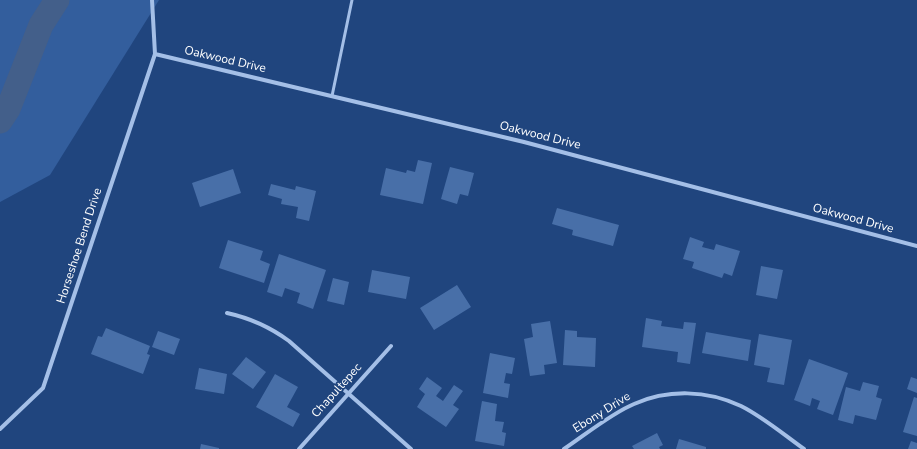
<!DOCTYPE html>
<style>
body{margin:0}
canvas{display:block;background:#20457e}
</style>
<canvas width="917" height="449"></canvas>
<script>
const ctx = document.querySelector('canvas').getContext('2d');
ctx.lineJoin = 'round';
function fill(path, color) { ctx.fillStyle = color; ctx.fill(path, 'evenodd'); }
function stroke(path, color, width, dash) { ctx.strokeStyle = color; ctx.lineWidth = width; ctx.lineCap = dash ? 'butt' : 'round'; ctx.setLineDash(dash || []); ctx.stroke(path); }
function label(font, color, halo, rows, align = 'center') {
  ctx.font = font + ' "Nunito Sans",sans-serif'; ctx.lineWidth = 3.5; ctx.setLineDash([]); ctx.textBaseline = 'middle'; ctx.strokeStyle = halo; ctx.fillStyle = color; for (const [text, x, y, turn = 0] of rows) {
    ctx.save(); ctx.translate(x, y); ctx.rotate((+turn || 0) * Math.PI / 180); ctx.textAlign = isNaN(turn) ? turn : align; if (halo) ctx.strokeText(text, 0, 0); ctx.fillText(text, 0, 0); ctx.restore();
  }
}
const green = new Path2D(`
 M0 0H159L50 175 0 202Z`);
const river = new Path2D(`
 M0 121 8 109 41 25 57 0`);
const building = new Path2D(`
 M418 160 432 163 423 204 380 195 386 168 406 173 407 170 415 172Z
 M450 167 474 173 468 196 460 194 457 204 441 199Z
 M233 169 241 193 200 207 192 183Z
 M271 184 295 190 296 186 316 191 309 221 296 218 298 207 281 204 282 199 268 195Z
 M557 208 619 225 613 246 572 235 573 230 552 224Z
 M690 237 704 242 702 247 714 250 716 244 740 251 732 276 724 273 722 278 692 268 694 262 683 259Z
 M228 240 263 251 260 260 270 264 264 283 219 268Z
 M279 254 326 270 313 309 297 303 300 293 285 288 282 297 267 292Z
 M761 266 783 270 777 299 756 295Z
 M372 270 410 277 406 299 368 292Z
 M333 278 349 282 344 305 327 301Z
 M457 285 471 307 434 330 420 308Z
 M646 318 662 321 661 326 683 329 684 322 696 323 690 364 677 362 678 352 642 347Z
 M550 321 557 363 544 365 545 374 530 376 524 339 533 337 531 324Z
 M106 328 150 346 147 354 150 355 143 374 91 354 98 336 102 337Z
 M565 330 577 331V337L596 338 595 367 563 365Z
 M158 331 180 339 174 355 152 347Z
 M706 332 751 340 748 361 702 353Z
 M759 334 792 340 784 385 767 382 770 368 754 365Z
 M490 353 515 358 512 374 506 373 504 383 510 384 508 398 483 393Z
 M246 357 266 372 253 389 232 374Z
 M809 359 848 373 833 415 817 409 820 401 812 398 810 406 794 400Z
 M199 368 227 374 224 394 195 389Z
 M275 374 298 387 287 407 300 414 293 427 256 407Z
 M427 377 442 388 436 396 443 401 454 385 463 391 453 405 459 409 446 427 417 407 425 394 419 389Z
 M911 377 917 379V393L907 389Z
 M863 382 879 386 876 397 882 399 876 420 855 415 853 424 838 420 846 387 860 391Z
 M914 397 917 398V436L903 432Z
 M482 401 497 404 495 421 504 422 502 432 506 433 504 446 475 441Z
 M657 433 663 445 659 447 660 449H634L632 446Z
 M679 439 706 447V449H676Z
 M911 441 917 443V449H908Z
 M201 444 219 448V449H200Z`);
const service = new Path2D(`
 M332 96 352 0`);
const minor = new Path2D(`
 M155 54 524 142 917 246
 M227 313C250 318 270 327 289 341L411 449
 M0 429 43 388 155 54 152 0
 M299 449 391 346
 M564 449C585 435 612 413 634 404 668 389 707 390 741 406 763 417 783 434 804 449`);
const streetNames = [
 ["Oakwood Drive",225,60,13],
 ["Oakwood Drive",540,136,14],
 ["Oakwood Drive",853,219,15],
 ["Horseshoe Bend Drive",80,246,-72],
 ["Chapultepec",337,391,-48],
 ["Ebony Drive",602,413,-32]
];
fill(green, '#335e9d');
stroke(river, '#435f8a', 25);
fill(building, '#486fa8');
stroke(service, '#a4bfe7', 3);
stroke(minor, '#a4bfe7', 4);
label('12px', '#fff', '#20457e', streetNames);
</script>
